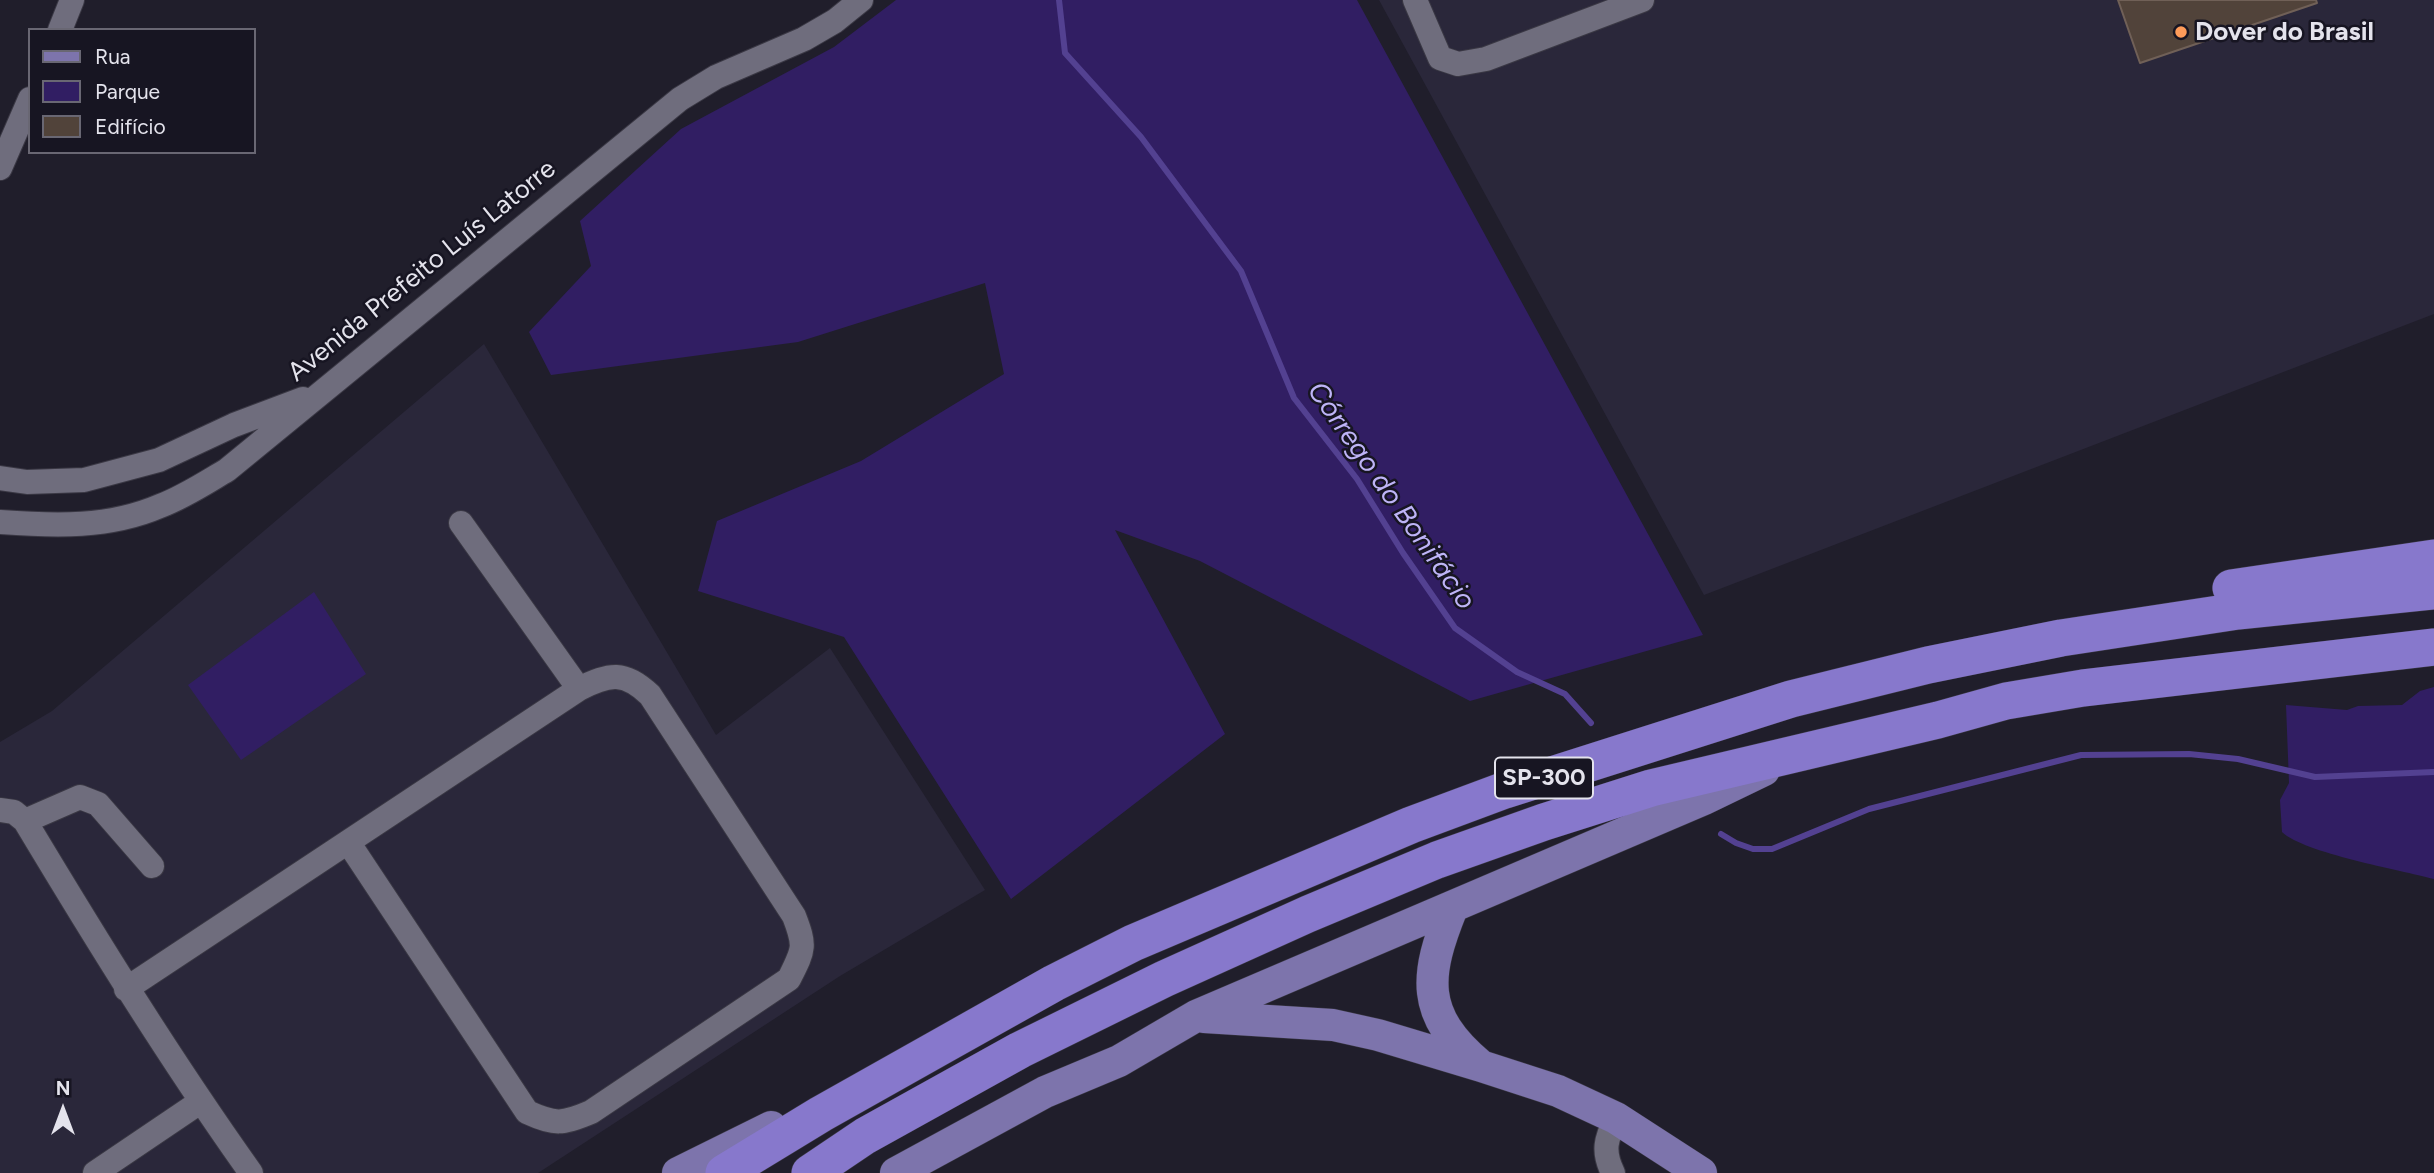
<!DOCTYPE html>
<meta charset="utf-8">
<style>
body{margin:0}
#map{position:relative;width:2434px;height:1173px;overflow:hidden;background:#201e2b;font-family:Figtree,sans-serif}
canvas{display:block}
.legend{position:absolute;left:28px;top:28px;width:228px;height:126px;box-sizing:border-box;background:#171522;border:2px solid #696773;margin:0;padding:9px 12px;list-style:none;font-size:21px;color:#e4e3ec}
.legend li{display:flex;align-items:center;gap:14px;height:35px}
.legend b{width:35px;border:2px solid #696773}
.north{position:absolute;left:28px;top:1075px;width:70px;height:70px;-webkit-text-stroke:5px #171522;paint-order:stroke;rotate:0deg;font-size:19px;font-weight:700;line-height:28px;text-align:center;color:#e4e3ec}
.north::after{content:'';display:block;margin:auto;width:24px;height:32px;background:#e4e3ec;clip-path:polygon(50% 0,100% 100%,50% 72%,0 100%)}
</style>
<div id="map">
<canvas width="2434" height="1173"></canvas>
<ul class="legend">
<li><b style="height:9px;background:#7d74ac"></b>Rua</li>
<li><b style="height:19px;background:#311e63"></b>Parque</li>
<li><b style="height:19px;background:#51433a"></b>Edifício</li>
</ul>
<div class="north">N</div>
</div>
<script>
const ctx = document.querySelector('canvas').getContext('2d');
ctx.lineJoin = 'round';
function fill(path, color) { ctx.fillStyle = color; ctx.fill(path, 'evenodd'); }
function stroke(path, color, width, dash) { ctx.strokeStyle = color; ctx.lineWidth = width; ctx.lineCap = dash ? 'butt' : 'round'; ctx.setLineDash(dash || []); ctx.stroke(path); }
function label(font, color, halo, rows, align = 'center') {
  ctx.font = font + ' Figtree,sans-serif'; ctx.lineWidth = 5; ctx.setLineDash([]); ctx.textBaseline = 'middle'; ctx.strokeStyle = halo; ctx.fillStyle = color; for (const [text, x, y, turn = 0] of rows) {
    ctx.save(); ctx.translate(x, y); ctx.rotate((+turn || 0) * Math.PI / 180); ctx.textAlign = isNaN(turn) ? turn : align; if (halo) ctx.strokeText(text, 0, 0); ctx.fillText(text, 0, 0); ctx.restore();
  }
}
const built = new Path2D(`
 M1379 0H2434V314L1704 595Z
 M484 344 716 735 830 648 985 890 840 976 538 1173H0V742L52 711Z`);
const green = new Path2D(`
 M896 0H1357L1703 635 1470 701 1200 561 1115 530 1225 734 1011 899 844 637 698 591 717 521 861 461 1004 374 985 283 798 342 551 375 529 332 591 266 580 221 681 129 834 47Z
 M314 592 366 674 241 760 188 685Z
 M2434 687V879C2400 870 2304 853 2282 832L2280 800 2289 783 2286 705 2347 710 2358 706 2402 705 2420 691Z`);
const stream = new Path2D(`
 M1059 0 1065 53 1141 137 1241 271 1294 398 1357 479 1403 553 1455 628 1517 672 1565 694 1591 723
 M1721 834 1736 843 1753 849H1772L1869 809 2081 755 2189 754 2238 759 2315 777 2434 772`);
const building = new Path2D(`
 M2118 0H2316L2317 3 2140 63Z`);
const minor = new Path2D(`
 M1415 0 1440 58 1458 64 1486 59 1642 0
 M60 30 72 0
 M0 168 30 99
 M0 478 27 482 84 480 159 460 234 425 303 399
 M0 522C55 526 109 528 160 506 184 497 205 483 227 470L680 99 716 77 804 39 835 21 861 0
 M461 523 579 689
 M0 810 14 812 25 821C97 941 170 1059 251 1173
 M25 821 80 797 98 804 152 866
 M126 989 579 689C609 673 625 671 650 695L794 916C806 947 804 949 789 979L591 1112C563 1124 555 1125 527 1112L348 842
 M95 1173 200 1102
 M1613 1173C1602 1151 1606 1139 1616 1118`);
const major = new Path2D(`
 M1452 908C1425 975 1419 1014 1480 1065
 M1204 1017 1333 1025 1378 1035 1481 1066 1558 1091 1616 1118 1701 1173
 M678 1173 771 1127
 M896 1173 1045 1092 1119 1061 1196 1016 1704 799 1764 770`);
const highway = new Path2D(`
 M2231 588 2434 558
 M724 1173 821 1114 949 1042 1054 983 1133 943 1411 825 1505 790 1791 699 1928 665 2061 638 2238 611 2434 591
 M810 1173 865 1136 1020 1050 1164 979 1308 914 1437 860 1544 822 1651 788 1938 720 2006 701 2083 688 2434 647`);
const markers = [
 [2181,32,7,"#fe9b59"]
];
const shields = [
 [1544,778,98]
];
const shieldNames = [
 ["SP-300",1544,778]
];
const poiNames = [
 ["Dover do Brasil",2195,32]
];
const streetNames = [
 ["Avenida Prefeito Luís Latorre",422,271,-39]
];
const waterNames = [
 ["Córrego do Bonifácio",1391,496,55]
];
fill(built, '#2a273a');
fill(green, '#311e63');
stroke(stream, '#534191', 6);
fill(building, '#51433a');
stroke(building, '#706057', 2);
stroke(minor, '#3a3844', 26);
stroke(major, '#3a3844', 33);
stroke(highway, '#3a3844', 38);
stroke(minor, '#6f6d7d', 24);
stroke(major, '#7d74ac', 32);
stroke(highway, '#8778cc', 37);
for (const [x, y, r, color] of markers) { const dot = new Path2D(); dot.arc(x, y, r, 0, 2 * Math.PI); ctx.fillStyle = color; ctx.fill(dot); stroke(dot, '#171522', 2.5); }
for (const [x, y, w] of shields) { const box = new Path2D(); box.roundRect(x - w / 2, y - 20.5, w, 41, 5); ctx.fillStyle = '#171522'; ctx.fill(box); stroke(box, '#e4e3ec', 2); }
label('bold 24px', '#e4e3ec', null, shieldNames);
label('bold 26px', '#e4e3ec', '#171522', poiNames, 'left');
label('26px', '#e4e3ec', '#171522', streetNames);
label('italic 28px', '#beb4f7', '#171522', waterNames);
</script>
